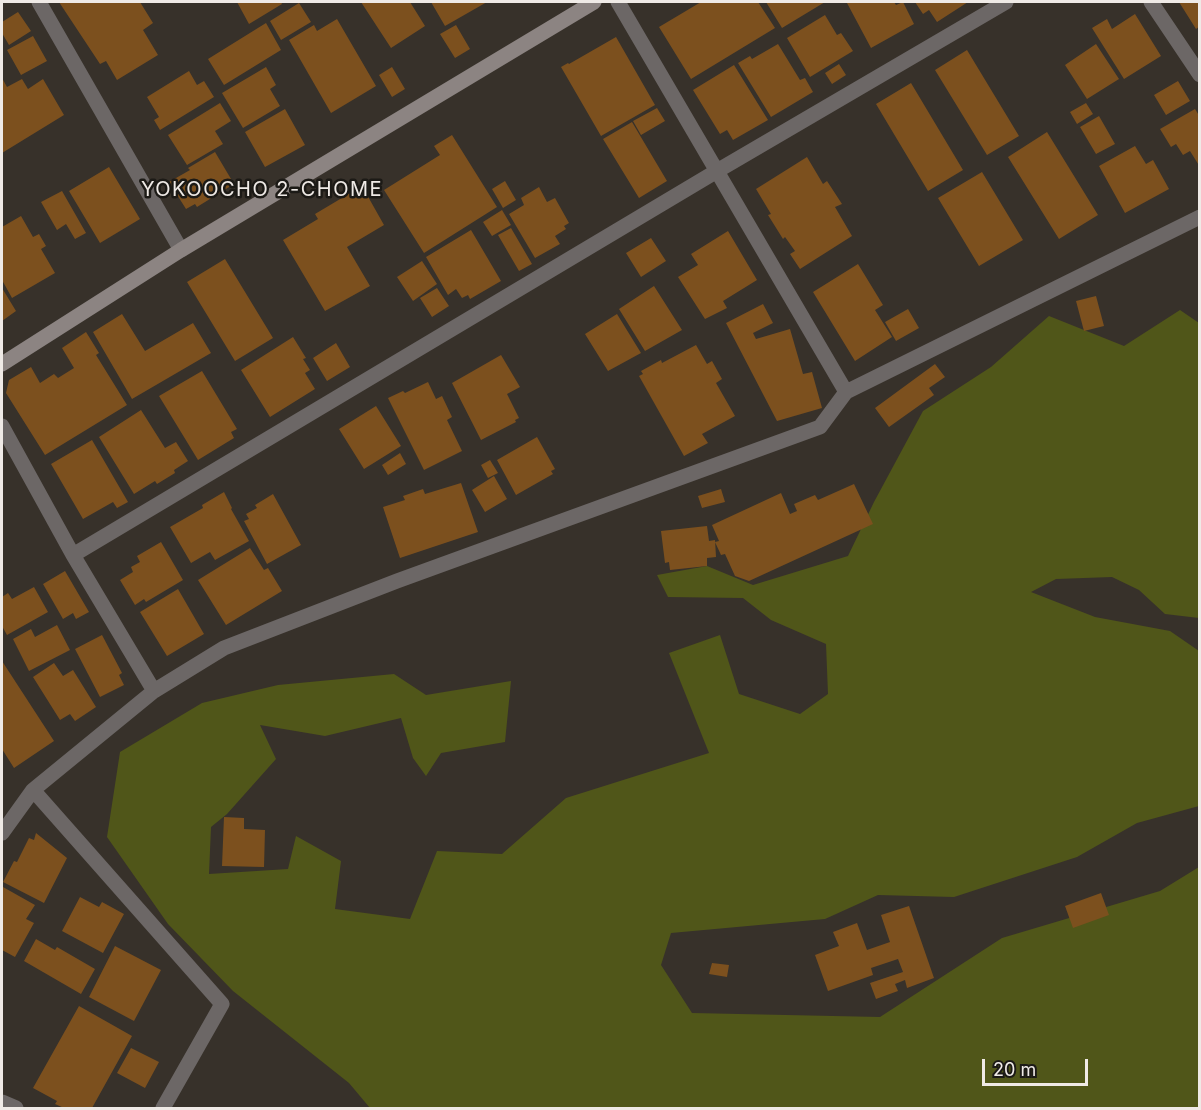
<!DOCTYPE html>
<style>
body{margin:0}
#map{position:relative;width:1201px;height:1110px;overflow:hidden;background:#37312a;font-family:Inter,sans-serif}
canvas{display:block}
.frame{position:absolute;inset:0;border:3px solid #efeae6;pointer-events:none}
.scale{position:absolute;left:982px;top:1059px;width:106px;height:27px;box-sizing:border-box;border:3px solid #efeae6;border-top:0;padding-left:8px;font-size:18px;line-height:21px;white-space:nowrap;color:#efeae6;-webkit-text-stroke:4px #1c1a16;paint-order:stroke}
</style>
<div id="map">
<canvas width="1201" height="1110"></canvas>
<div class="frame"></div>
<div class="scale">20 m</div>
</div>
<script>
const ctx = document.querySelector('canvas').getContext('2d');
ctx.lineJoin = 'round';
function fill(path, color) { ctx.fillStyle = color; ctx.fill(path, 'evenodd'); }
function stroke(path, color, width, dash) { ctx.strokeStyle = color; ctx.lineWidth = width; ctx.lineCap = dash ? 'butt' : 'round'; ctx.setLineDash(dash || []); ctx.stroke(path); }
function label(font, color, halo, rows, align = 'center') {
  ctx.font = font + ' Inter,sans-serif'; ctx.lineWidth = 5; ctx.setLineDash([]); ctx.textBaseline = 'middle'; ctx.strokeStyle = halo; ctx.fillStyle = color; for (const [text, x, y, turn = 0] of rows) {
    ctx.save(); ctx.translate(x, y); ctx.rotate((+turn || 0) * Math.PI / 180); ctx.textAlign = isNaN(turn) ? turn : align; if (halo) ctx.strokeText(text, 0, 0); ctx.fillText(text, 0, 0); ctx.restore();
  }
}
const green = new Path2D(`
 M1180 310 1199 323V618L1165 614 1139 590 1112 577 1056 579 1031 592 1095 617 1170 631 1199 651V806L1137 823 1077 857 954 897 878 895 825 919 671 933 661 965 692 1013 880 1017 1002 938 1160 891 1199 867V1108H370L349 1083 233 991 168 924 107 837 120 752 202 703 278 685 394 674 426 695 511 681 505 742 441 753 426 776 413 758 401 718 325 736 260 725 276 759 227 814 211 827 209 874 288 869 296 836 341 861 335 909 410 919 437 851 502 854 566 798 709 753 669 653 720 635 739 694 800 714 828 694 826 644 771 620 743 598 668 597 657 575 707 566 753 585 848 556 874 502 923 411 991 367 1049 316 1124 346Z`);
const building = new Path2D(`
 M59 2H140L153 23 143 30 158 55 117 80 106 61 100 64Z
 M237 2H281L282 4 249 24Z
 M361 2H410L425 26 391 48Z
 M431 2H487L445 26Z
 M701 2H758L775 28 691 79 659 27Z
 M766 2H825L782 28Z
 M850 2H894L896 5 903 2 914 24 871 48 847 3Z
 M915 2H968L937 22 929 10 923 14Z
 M1179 2H1200V26L1196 29Z
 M299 3 311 22 281 40 270 21Z
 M18 12 31 31 9 45 2 33V22Z
 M1135 14 1161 56 1124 79 1092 28 1107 19 1112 29Z
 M825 15 837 35 841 33 853 51 810 77 787 38Z
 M337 19 376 86 331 113 289 40 314 25 317 31Z
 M266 23 281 50 224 85 208 59Z
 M456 25 470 49 455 58 440 34Z
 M33 36 47 61 21 75 7 50Z
 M616 37 655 105 601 136 561 67 568 63 569 64Z
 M778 44 800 80 805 78 813 92 771 117 738 63 750 56 752 59Z
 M1096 44 1119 79 1087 99 1065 65Z
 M967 50 1019 136 987 155 935 70Z
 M839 64 846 75 832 84 825 73Z
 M734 65 768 120 733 140 727 130 720 134 693 90Z
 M266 67 276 85 270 89 280 106 243 128 222 93Z
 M392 67 405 89 392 97 379 75Z
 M189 71 197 85 204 81 214 97 160 130 154 120 159 117 147 97Z
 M2 78 7 87 22 79 28 89 43 79 64 115 2 153Z
 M1178 81 1190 101 1166 115 1154 95Z
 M911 83 963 170 928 191 876 104Z
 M220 103 231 121 215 131 223 144 187 165 168 135Z
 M1086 103 1093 114 1077 124 1070 112Z
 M657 108 665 121 641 135 633 121Z
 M285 109 305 145 265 167 245 132Z
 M1195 109 1200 117V167L1190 151 1183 155 1176 144 1171 147 1160 129Z
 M1099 116 1115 144 1096 154 1080 127Z
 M632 122 667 181 639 198 603 139Z
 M1047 132 1098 215 1059 239 1008 157Z
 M452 135 497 207 424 253 384 190 440 155 434 146Z
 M1135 146 1146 164 1153 160 1169 189 1125 213 1099 166Z
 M215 152 234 184 197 207 195 204 186 209 169 182 190 170 188 168Z
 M807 157 823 184 827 181 842 204 835 207 852 236 800 269 790 254 795 251 785 237 783 239 768 215 771 214 756 189Z
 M109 167 140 219 100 243 69 191Z
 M982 172 1023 240 979 266 938 198Z
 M505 181 516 200 503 208 492 189Z
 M362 186 384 225 347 247 370 286 325 311 283 240 318 219 315 214Z
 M539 187 547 202 555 198 569 223 564 226 566 229 555 236 560 244 535 258 509 214 524 205 521 198Z
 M62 191 86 233 75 239 66 224 57 230 41 202Z
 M502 210 511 225 492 236 483 222Z
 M21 216 33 237 39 234 46 246 41 249 55 273 12 298 2 280V227Z
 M511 228 532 264 519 271 498 235Z
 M471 230 501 281 470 299 468 295 462 298 456 289 448 295 426 257Z
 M728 231 757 280 723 301 727 308 705 319 678 277 698 265 691 254Z
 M651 238 666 261 641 277 626 253Z
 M225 259 273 338 235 361 187 282Z
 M422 261 437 284 413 301 397 277Z
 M858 264 883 305 875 310 892 337 855 361 813 292Z
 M654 286 682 330 645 351 619 309Z
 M2 288 16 311 2 321Z
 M437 288 449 306 432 317 420 298Z
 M1096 296 1104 326 1084 331 1076 301Z
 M763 304 773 323 753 333 756 339 790 329 803 374 812 372 822 408 777 421 726 323Z
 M908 309 919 328 896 341 885 322Z
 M122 314 145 351 193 323 211 353 132 399 93 332Z
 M617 314 641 353 608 371 585 334Z
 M86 332 99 353 96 355 127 405 45 455 6 393 9 380 31 367 40 383 54 374 58 378 74 368 62 348Z
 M293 337 306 358 303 359 310 370 305 373 315 389 270 417 241 370Z
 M336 343 350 367 327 381 313 358Z
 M696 345 707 364 712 361 722 379 716 383 735 416 702 434 708 443 684 456 639 376 643 374 641 371 661 360 662 363Z
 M501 355 520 387 507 394 519 418 515 420 516 422 481 440 452 383Z
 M935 364 945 377 929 388 934 395 889 427 875 408Z
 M202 371 237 429 231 432 234 438 198 460 159 396Z
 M428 382 436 399 442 396 452 417 447 420 462 451 424 470 388 398 403 391 405 393Z
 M376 406 401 446 364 469 339 429Z
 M141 410 165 448 176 442 188 461 174 470 175 473 157 484 155 481 134 494 99 437Z
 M537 437 555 469 551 471 553 474 516 495 497 460Z
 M92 440 128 502 117 508 113 502 83 519 51 464Z
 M400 453 406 464 388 475 382 465Z
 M490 460 498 473 488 478 481 465Z
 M494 476 507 499 485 512 472 490Z
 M461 483 478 532 400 558 383 507 405 500 403 496 423 489 425 494Z
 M854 484 873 524 749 581 735 576 725 554 721 555 715 542 719 541 712 525 781 493 790 514 797 511 794 504 815 495 818 500Z
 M721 489 725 502 702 508 698 496Z
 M224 492 232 508 231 509 249 541 215 560 210 552 191 563 170 527 203 508 202 505Z
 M273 494 301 545 267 564 244 521 249 519 246 514 257 508 255 505Z
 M707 526 709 541 715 540 716 557 707 558V566L670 570 669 562 665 563 661 531Z
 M161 542 183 580 146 602 144 599 135 605 120 580 133 572 131 567 140 562 137 556Z
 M250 548 264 570 268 568 282 591 226 625 198 580Z
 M65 571 89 612 76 619 73 613 63 619 43 584Z
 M34 587 48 612 7 635 2 626V597L8 593 12 599Z
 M178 589 204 634 167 656 140 612Z
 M57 625 70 650 29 671 13 639 31 629 35 637Z
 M102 635 122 673 119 675 124 685 100 697 75 649Z
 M2 661 54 741 14 768 2 749Z
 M54 663 63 676 73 670 96 707 75 721 70 714 60 720 33 677Z
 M224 817 244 818V829L265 830 264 867 222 866Z
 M36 833 67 858 44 903 3 882 14 861 17 862 29 838 34 840Z
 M3 887 35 905 26 919 34 923 15 957 2 950 3 949 2 948V890Z
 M1101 893 1109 915 1073 928 1065 906Z
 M80 897 99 907 102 902 124 914 103 953 62 931Z
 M909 906 934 978 907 988 905 980 895 984 898 991 876 999 870 983 903 972 898 959 871 968 873 975 828 991 815 955 839 946 833 932 857 923 867 950 890 942 881 915Z
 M36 939 55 950 57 947 95 969 81 994 24 961Z
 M115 946 161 970 134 1021 89 997Z
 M712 963 729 965 727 977 709 974Z
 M79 1006 132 1036 92 1108H64L55 1104 57 1101 33 1088Z
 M131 1048 159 1062 145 1088 117 1073Z`);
const street = new Path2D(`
 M39 2 181 250
 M618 2 846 392
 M1151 2 1200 75
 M2 426 73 555 154 691
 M73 555 717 171 1006 2
 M33 790 222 1004 163 1108
 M2 833 33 790 154 691 224 648 397 581 820 427 846 392 1200 217
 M2 1102 16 1108`);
const secondary = new Path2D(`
 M2 364 181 250 594 2`);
const neighbourhoodNames = [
 ["YOKOOCHO 2-CHOME",262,190]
];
fill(green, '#505619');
fill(building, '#7c501e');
stroke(street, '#6c6766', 15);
stroke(secondary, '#8c8482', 15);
ctx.letterSpacing = '1.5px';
label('20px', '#efeae6', '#1c1a16', neighbourhoodNames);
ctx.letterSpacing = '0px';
</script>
